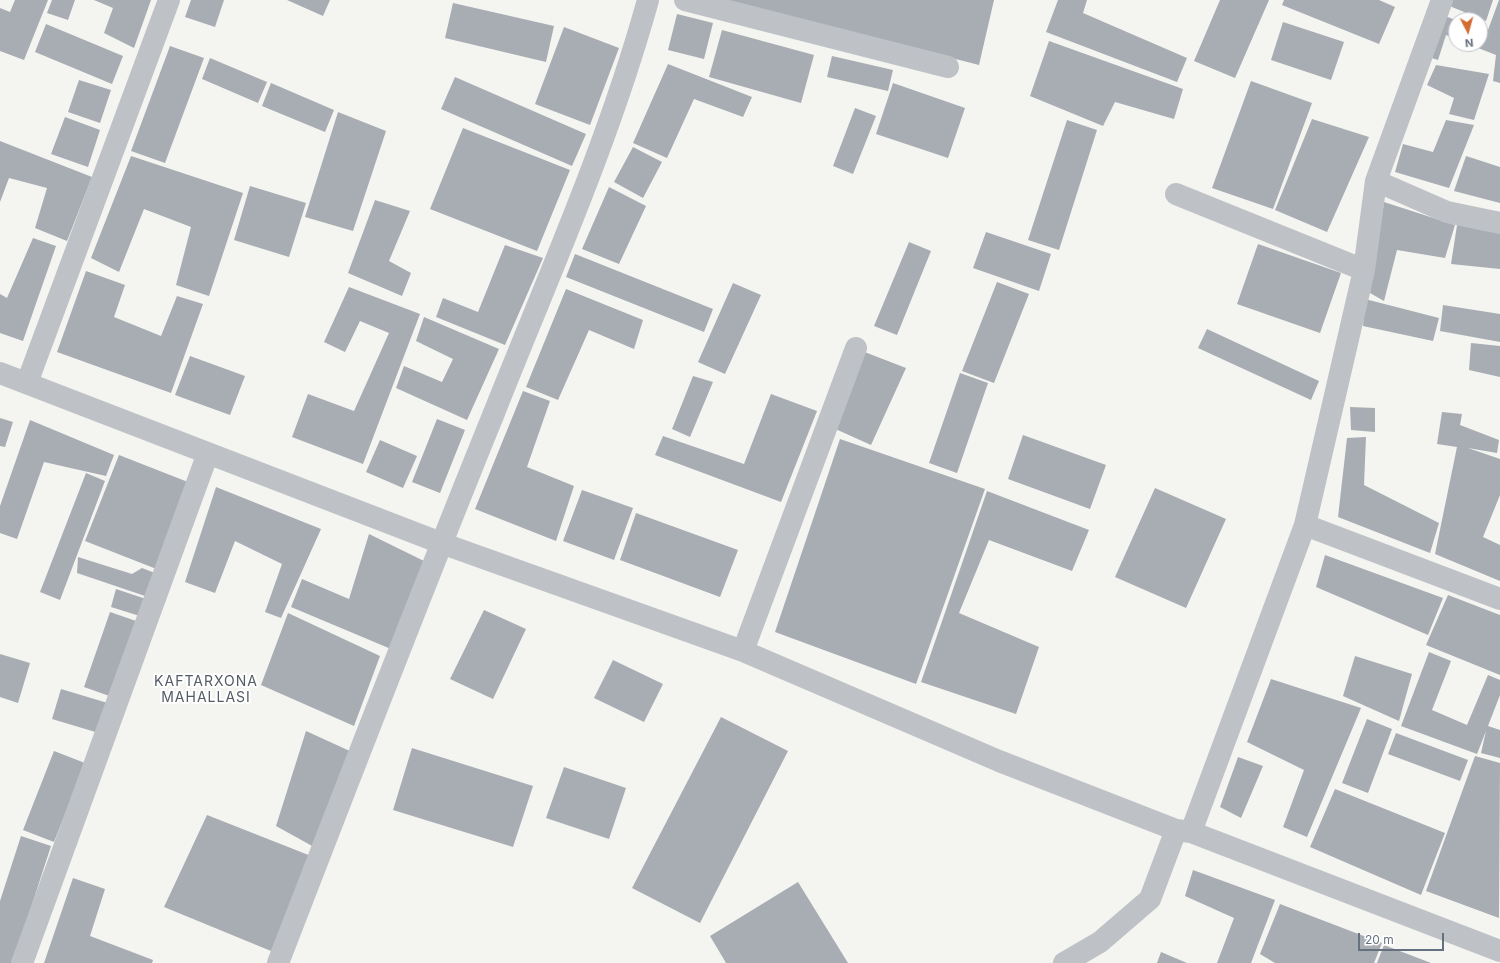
<!DOCTYPE html>
<style>
body{margin:0}
#map{position:relative;width:1500px;height:963px;overflow:hidden;background:#f4f4f1;font-family:Inter,sans-serif}
canvas{display:block}
.north{position:absolute;left:1448px;top:12px;width:40px;height:40px;box-sizing:border-box;background:#fff;border:1px solid #c2c6cc;border-radius:50%;rotate:174deg;font-size:11px;font-weight:700;line-height:16px;text-align:center;color:#66717f}
.north::after{content:'';display:block;margin:auto;width:14px;height:18px;background:#d36b33;clip-path:polygon(50% 0,100% 100%,50% 72%,0 100%)}
.scale{position:absolute;left:1358px;top:933px;width:86px;height:18px;box-sizing:border-box;border:2px solid #66717f;border-top:0;padding-left:5px;font-size:12px;line-height:14px;white-space:nowrap;color:#66717f;-webkit-text-stroke:3px #fff;paint-order:stroke}
</style>
<div id="map">
<canvas width="1500" height="963"></canvas>
<div class="north">N</div>
<div class="scale">20 m</div>
</div>
<script>
const ctx = document.querySelector('canvas').getContext('2d');
ctx.lineJoin = 'round';
function fill(path, color) { ctx.fillStyle = color; ctx.fill(path, 'evenodd'); }
function stroke(path, color, width, dash) { ctx.strokeStyle = color; ctx.lineWidth = width; ctx.lineCap = dash ? 'butt' : 'round'; ctx.setLineDash(dash || []); ctx.stroke(path); }
function label(font, color, halo, rows, align = 'center') {
  ctx.font = font + ' Inter,sans-serif'; ctx.lineWidth = 4; ctx.setLineDash([]); ctx.textBaseline = 'middle'; ctx.strokeStyle = halo; ctx.fillStyle = color; for (const [text, x, y, turn = 0] of rows) {
    ctx.save(); ctx.translate(x, y); ctx.rotate((+turn || 0) * Math.PI / 180); ctx.textAlign = isNaN(turn) ? turn : align; if (halo) ctx.strokeText(text, 0, 0); ctx.fillText(text, 0, 0); ctx.restore();
  }
}
const building = new Path2D(`
 M15 0H48L24 60 0 51V8L10 12Z
 M52 0H75L68 20 47 13Z
 M94 0H151L134 48 104 33 113 8Z
 M191 0H224L215 27 185 17Z
 M287 0H330L323 16Z
 M726 0H994L979 65Z
 M1058 0H1087L1083 13 1187 58 1177 82 1046 32Z
 M1220 0H1269L1235 78 1194 61Z
 M1284 0H1379L1395 7 1379 44 1282 5Z
 M1435 0H1493L1486 21Z
 M1499 0H1500V83L1493 81 1496 55 1468 44H1480V27L1488 30Z
 M453 3 554 26 546 62 445 38Z
 M1436 13 1456 20V39L1446 35 1438 60 1422 55Z
 M677 14 713 23 704 59 668 50Z
 M1283 22 1344 42 1331 80 1271 60Z
 M46 24 123 56 112 84 35 52Z
 M564 27 619 48 590 125 535 104Z
 M722 30 814 55 801 103 709 77Z
 M1049 41 1183 89 1174 119 1115 102 1103 126 1030 96Z
 M170 46 204 58 165 163 131 151Z
 M832 56 893 70 888 91 827 77Z
 M210 58 267 82 258 103 202 79Z
 M668 64 752 97 743 117 694 99 667 158 633 143Z
 M1436 65 1489 74 1474 120 1449 114 1454 98 1427 85Z
 M455 77 586 134 572 166 441 109Z
 M79 80 111 90 100 123 68 112Z
 M1251 81 1312 103 1273 209 1212 188Z
 M271 83 334 110 325 132 262 106Z
 M893 83 965 108 948 158 876 134Z
 M855 108 876 116 853 174 833 166Z
 M338 112 386 131 353 231 305 217Z
 M65 117 100 130 88 167 51 154Z
 M1312 119 1369 137 1327 232 1275 210Z
 M1067 120 1097 130 1059 250 1028 240Z
 M1446 120 1474 125 1449 188 1395 172 1403 144 1433 152Z
 M463 128 570 170 537 251 430 209Z
 M0 141 92 177 67 241 35 228 47 188 9 178 0 202Z
 M633 147 662 162 643 198 614 182Z
 M131 156 243 193 209 296 176 285 191 227 144 209 119 272 91 258Z
 M1466 156 1500 167V203L1454 191Z
 M250 186 306 203 289 257 234 240Z
 M609 187 646 206 619 264 582 249Z
 M375 200 410 211 389 261 411 273 402 296 348 273Z
 M1384 202 1455 225 1445 258 1397 250 1384 301 1370 293Z
 M1458 219 1500 226V269L1451 264Z
 M986 232 1051 254 1039 291 973 268Z
 M33 238 56 246 23 341 0 333V294L7 298Z
 M909 242 931 251 897 335 874 326Z
 M1258 244 1341 273 1320 333 1237 304Z
 M505 245 543 258 505 345 436 317 443 298 478 312Z
 M575 254 713 309 704 332 566 277Z
 M86 271 125 285 114 317 161 336 177 296 203 304 171 393 57 352Z
 M997 282 1029 294 994 383 962 371Z
 M733 283 761 295 725 374 698 362Z
 M349 287 420 314 363 464 292 437 308 394 354 411 389 333 360 321 345 352 324 342Z
 M566 289 643 320 634 349 589 330 558 400 526 387Z
 M1365 299 1439 318 1433 341 1363 326Z
 M1443 305 1500 314V342L1440 331Z
 M424 317 499 349 467 420 396 388 404 366 442 382 453 359 416 341Z
 M1207 329 1319 381 1311 400 1198 348Z
 M1471 343 1500 346V377L1469 370Z
 M862 351 906 368 871 445 831 427Z
 M190 356 245 376 230 415 175 395Z
 M960 373 988 383 957 473 929 463Z
 M693 376 713 382 690 437 672 429Z
 M523 391 550 401 527 467 574 486 556 541 475 509Z
 M771 394 817 411 781 502 655 455 663 436 744 464Z
 M1350 407 1375 408V432L1351 430Z
 M1442 412 1462 414 1460 425 1499 440 1497 453 1468 448 1500 459V495L1483 537 1500 545V581L1435 554 1457 447 1437 444Z
 M0 418 13 422 5 447 0 446Z
 M437 419 465 430 440 493 412 482Z
 M30 420 114 455 106 476 44 462 17 539 0 533V506Z
 M1023 435 1106 465 1090 509 1008 479Z
 M1366 437 1364 485 1439 523 1430 553 1338 517 1347 438Z
 M840 439 985 489 916 684 775 632Z
 M380 440 417 456 403 488 366 472Z
 M119 455 193 484 159 570 85 541Z
 M86 473 105 481 60 600 40 592Z
 M216 487 321 529 281 618 265 612 282 564 235 541 215 593 185 582Z
 M1155 488 1226 519 1186 608 1115 577Z
 M582 490 633 508 614 560 563 541Z
 M987 491 1089 530 1072 571 989 540 959 613 1039 647 1016 714 921 682Z
 M636 513 738 550 720 597 620 560Z
 M369 534 424 561 391 649 291 607 302 579 349 599Z
 M1325 555 1443 598 1428 635 1316 587Z
 M78 557 132 574 142 568 160 575 151 598 77 573Z
 M116 589 152 601 146 618 111 607Z
 M1448 595 1500 615V675L1426 645Z
 M484 610 526 629 493 699 450 679Z
 M110 612 142 623 115 698 84 687Z
 M288 613 380 656 354 726 261 685Z
 M1429 652 1451 661 1432 710 1467 725 1488 675 1500 680V695L1488 726 1500 730V758L1481 753 1486 731 1477 754 1401 726Z
 M0 654 30 663 18 703 0 697Z
 M1355 656 1412 674 1399 721 1343 696Z
 M613 660 663 684 644 722 594 698Z
 M1271 679 1361 708 1307 837 1283 827 1304 770 1247 742Z
 M61 689 111 704 102 734 52 719Z
 M721 717 788 751 700 923 632 888Z
 M1367 719 1392 729 1368 793 1342 783Z
 M306 731 352 752 314 847 276 826Z
 M1396 733 1468 760 1460 781 1388 754Z
 M412 748 533 786 513 847 393 810Z
 M54 751 85 763 54 842 23 830Z
 M1475 756 1500 763 1499 918 1426 891Z
 M1238 757 1263 766 1241 818 1220 807Z
 M564 767 626 788 609 839 546 818Z
 M1335 789 1445 833 1421 895 1310 847Z
 M207 815 311 856 271 951 164 907Z
 M21 836 51 846 13 963H0V901Z
 M1193 870 1275 900 1251 963H1217L1234 918 1185 896Z
 M73 878 105 889 90 936 153 960 152 963H44Z
 M798 882 848 963H726L710 936Z
 M1280 904 1382 943 1374 963H1275L1260 954Z
 M1384 945 1431 963H1377Z
 M1161 952 1187 963H1157Z`);
const minor = new Path2D(`
 M685 0 948 67
 M1376 181 1447 212 1500 223
 M1176 194 1364 270
 M0 373 441 543 743 651 999 761 1176 830 1191 832 1500 951
 M27 383 169 0
 M1305 525 1500 599
 M743 651 856 348
 M1191 832 1305 525 1364 270 1376 181 1442 0
 M22 963 208 453
 M278 963C349 779 420 595 494 413 548 277 609 141 648 0
 M1064 963 1100 942 1150 899 1176 830`);
const neighbourhoodNames = [
 ["KAFTARXONA",206,682],
 ["MAHALLASI",206,698]
];
fill(building, '#a8adb3');
stroke(minor, '#bec1c5', 22);
ctx.letterSpacing = '1px';
label('14px', '#535b65', '#fff', neighbourhoodNames);
ctx.letterSpacing = '0px';
</script>
